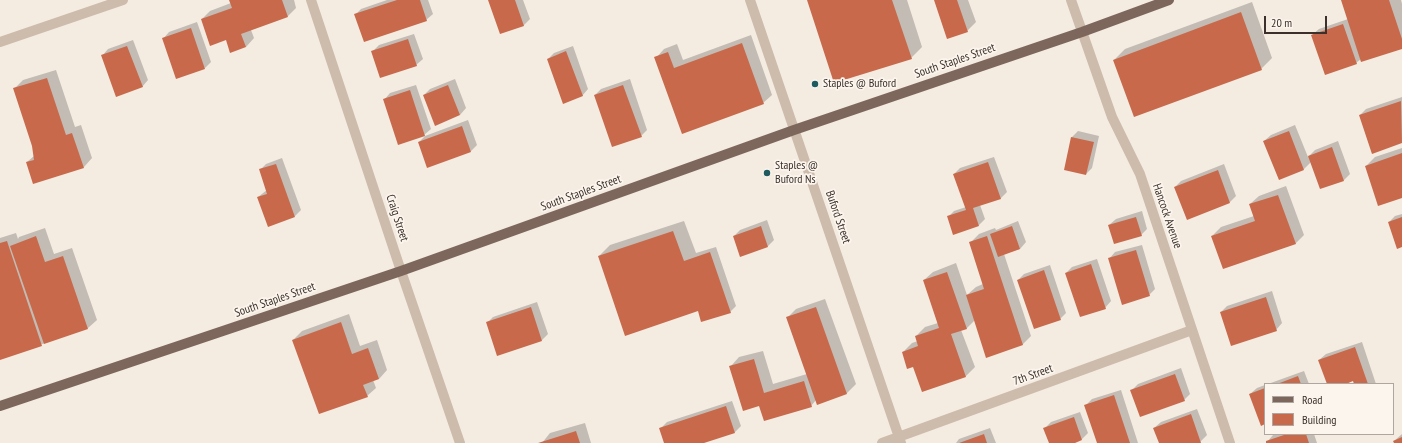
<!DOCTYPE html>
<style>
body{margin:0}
#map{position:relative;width:1402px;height:443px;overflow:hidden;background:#f4ebe1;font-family:"PT Sans Narrow",sans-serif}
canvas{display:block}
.legend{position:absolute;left:1264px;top:383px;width:130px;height:52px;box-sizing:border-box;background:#fbf5ee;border:1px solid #aea6a0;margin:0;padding:5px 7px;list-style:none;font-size:12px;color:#3b302b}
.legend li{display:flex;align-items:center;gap:8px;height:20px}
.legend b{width:20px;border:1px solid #aea6a0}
.scale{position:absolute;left:1264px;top:16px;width:63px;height:18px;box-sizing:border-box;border:2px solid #3b302b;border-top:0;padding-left:5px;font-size:12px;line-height:14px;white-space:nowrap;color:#3b302b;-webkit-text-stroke:3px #fbf5ee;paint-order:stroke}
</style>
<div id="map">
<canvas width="1402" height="443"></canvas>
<ul class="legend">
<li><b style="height:5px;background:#7d675c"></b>Road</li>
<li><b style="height:11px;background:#c8694b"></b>Building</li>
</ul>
<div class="scale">20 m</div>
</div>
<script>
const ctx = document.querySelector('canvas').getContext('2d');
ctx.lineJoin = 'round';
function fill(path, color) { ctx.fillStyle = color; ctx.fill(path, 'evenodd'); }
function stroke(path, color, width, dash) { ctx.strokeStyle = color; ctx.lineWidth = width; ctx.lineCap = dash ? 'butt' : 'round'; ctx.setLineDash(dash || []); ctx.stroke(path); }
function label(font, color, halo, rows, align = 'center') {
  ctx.font = font + ' "PT Sans Narrow",sans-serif'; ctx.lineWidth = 3.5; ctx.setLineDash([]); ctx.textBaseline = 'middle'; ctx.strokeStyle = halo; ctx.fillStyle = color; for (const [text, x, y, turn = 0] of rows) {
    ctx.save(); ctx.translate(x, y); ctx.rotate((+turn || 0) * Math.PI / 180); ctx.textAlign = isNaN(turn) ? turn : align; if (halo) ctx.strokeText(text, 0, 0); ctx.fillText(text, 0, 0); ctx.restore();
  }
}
const shadow = new Path2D(`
 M230 0H294L296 8 288 16 251 30 254 38 246 47 226 38 202 19 210 11 231 3Z
 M387 0H428L433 14 426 20 355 15 361 9Z
 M489 0H523L530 19 523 26Z
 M808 0H907L922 47 911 58Z
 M935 0H968L976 22 967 31Z
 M1342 0H1401L1402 4V48L1361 59 1356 63 1312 35 1319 29 1348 19Z
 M1252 2 1272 58 1261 69 1114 60 1125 49Z
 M197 22 211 62 205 68 163 39 169 32Z
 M414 34 423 59 416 65 373 51 379 45Z
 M751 35 772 95 763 103 683 133 656 58 664 49 677 44 683 60Z
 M133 40 148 80 142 87 102 56 108 49Z
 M573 46 588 89 582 96 548 59 554 53Z
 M56 70 75 127 81 125 92 158 84 167 27 162 34 156 33 145 14 89 23 80Z
 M455 79 466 108 460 115 424 95 430 89Z
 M630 79 647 130 641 136 595 95 601 89Z
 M416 85 431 129 424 135 384 100 390 93Z
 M1402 97V142L1373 152 1360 115 1366 109Z
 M468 120 477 145 471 151 419 142 425 136Z
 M1295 125 1308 157 1315 150 1338 141 1350 174 1344 180 1321 188 1311 162 1304 169 1279 179 1264 141 1271 135Z
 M1078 131 1099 136 1092 168 1086 174 1065 169 1072 137Z
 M1402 148V197L1366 166 1375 157Z
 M994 157 1007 192 1001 198 980 205 985 219 979 225 948 217 954 211 966 207 954 174 960 168Z
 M282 158 301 210 295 216 258 197 267 190 260 170 266 164Z
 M1224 164 1236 196 1230 202 1187 219 1175 187 1181 181Z
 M1286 186 1304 235 1295 244 1212 236 1221 227 1254 216 1250 204 1259 196Z
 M1142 211 1147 229 1141 235 1109 225 1116 219Z
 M1402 214V246L1389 222 1395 216Z
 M767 220 774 240 768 246 741 256 734 236 740 230Z
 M684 221 696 253 716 247 736 306 730 312 702 308 599 256 610 245Z
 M1018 221 1026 242 1020 249 1004 254 1031 336 1022 345 975 320 967 328 961 330 975 367 966 376 923 391 914 366 903 352 912 343 918 341 916 336 925 327 938 323 924 280 933 272 956 263 967 295 976 287 983 284 970 243 979 234 995 228 996 230Z
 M45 228 54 254 72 248 97 320 88 328 0 359V238L16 233 18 239 19 237Z
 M1142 245 1155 289 1149 295 1109 259 1115 252Z
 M1097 259 1111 301 1105 308 1066 273 1072 267Z
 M1050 265 1066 313 1060 319 1018 280 1024 274Z
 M1272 291 1282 323 1276 330 1221 312 1227 306Z
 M825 299 856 384 847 393 818 404 816 400 811 406 760 405 731 366 739 357 763 351 773 384 807 374 787 318 796 309Z
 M537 302 548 334 542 340 498 355 487 323 493 317Z
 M349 314 360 346 377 340 387 370 379 379 373 380 376 388 367 396 293 340 302 331Z
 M1362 342 1376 384H1355L1354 380 1343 384H1328L1319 360 1326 354Z
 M1181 368 1190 394 1184 400 1132 390 1138 384Z
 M1304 371 1309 384H1268Z
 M1265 385V423L1250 394 1257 388Z
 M1121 390 1138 443H1098L1085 406 1092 399Z
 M732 401 741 426 735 432 701 443H665L661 428 667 422Z
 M1197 409 1207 435 1200 442 1197 443H1160L1154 428 1161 422Z
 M1080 412 1088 433 1082 439 1072 443H1050L1045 428 1051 422Z
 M585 423 591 443H542L550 433Z
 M990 428 996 443H956L959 439Z
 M1277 434H1314L1317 443H1267V442L1273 435Z
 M1402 434V443H1395L1394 441Z`);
const building = new Path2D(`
 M229 0H282L288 17 241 34 246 47 230 53 226 40 210 46 201 19 232 8Z
 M397 0H420L427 21 364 42 354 14Z
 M488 0H515L524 26 500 34Z
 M807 0H892L912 59 834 83Z
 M934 0H957L968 32 947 39Z
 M1341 0H1389L1402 39V49L1361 62Z
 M1241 12 1262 70 1134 117 1113 60Z
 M1343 24 1357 64 1325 75 1311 35Z
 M191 28 205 69 176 79 162 38Z
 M408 39 417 66 380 78 371 51Z
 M742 43 764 104 682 134 654 57 668 52 674 68Z
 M127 46 143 87 116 97 101 55Z
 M566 51 583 96 563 104 547 59Z
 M47 78 66 135 72 133 84 168 33 184 26 162 34 160 32 146 13 88Z
 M448 85 460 115 435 126 423 95Z
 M623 85 642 137 612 147 594 95Z
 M410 90 425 136 398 145 383 99Z
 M1401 101 1402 143 1372 154 1359 115Z
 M462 126 471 152 427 168 418 142Z
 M1289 131 1304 170 1279 180 1263 141Z
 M1071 137 1094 142 1086 175 1064 170Z
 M1332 147 1344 181 1320 189 1308 156Z
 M1402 153V198L1378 206 1365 166Z
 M988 162 1001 199 973 208 979 226 953 235 947 216 966 210 953 174Z
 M276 164 295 217 268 227 257 197 267 194 259 169Z
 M1218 170 1230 203 1187 220 1174 187Z
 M1278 195 1296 244 1223 269 1211 236 1255 221 1249 204Z
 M1136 217 1142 236 1114 244 1108 225Z
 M1402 217V247L1397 249 1388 222Z
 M761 226 768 247 740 257 733 236Z
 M1012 226 1020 249 998 257 990 234Z
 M673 231 684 261 710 252 731 313 701 322 698 311 625 336 598 256Z
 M36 236 45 262 63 256 88 329 44 344 10 246Z
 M987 236 1023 345 986 358 966 295 984 289 969 242Z
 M7 241 42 346 0 360V243Z
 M1136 250 1150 296 1122 305 1108 258Z
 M1091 264 1106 309 1080 317 1065 273Z
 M1044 270 1061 320 1034 329 1017 280Z
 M947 272 967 329 951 334 966 377 922 392 913 367 907 369 902 352 918 346 915 336 939 328 923 280Z
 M1266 297 1277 331 1231 346 1220 312Z
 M531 307 542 341 497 356 486 322Z
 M816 307 847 394 817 405 786 317Z
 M341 322 352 354 368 348 379 379 363 385 368 397 319 414 292 340Z
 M1355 347 1368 384H1354L1353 381 1346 384H1327L1318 360Z
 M754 359 764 393 804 381 812 407 764 421 759 406 743 411 729 366Z
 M1175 374 1185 401 1140 417 1130 390Z
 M1298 376 1301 384H1277Z
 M1265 388V424L1261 426 1249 394Z
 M1114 395 1130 443H1097L1084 405Z
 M726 406 735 433 704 443H664L659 428Z
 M1191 414 1201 443H1159L1153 428Z
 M1074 417 1082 440 1075 443H1049L1043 428Z
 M576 431 580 443H538Z
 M984 434 987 443H959Z
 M1287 434H1306L1309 443H1266V441Z
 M1402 437V443H1394L1393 441Z`);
const minor = new Path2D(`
 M311 0 401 271 460 443
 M750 0 901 443
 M1071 0 1112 117 1140 174 1230 443
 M0 42 123 0
 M882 443 1192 330`);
const major = new Path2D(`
 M0 406 401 271 794 130 1082 32 1169 0`);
const markers = [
 [815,84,4,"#1f5a5e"],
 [767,173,4,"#1f5a5e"]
];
const streetNames = [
 ["South Staples Street",955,61,-19],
 ["South Staples Street",581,193,-20],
 ["Hancock Avenue",1167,216,71],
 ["Buford Street",838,217,71],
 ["Craig Street",397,218,72],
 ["South Staples Street",275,300,-19],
 ["7th Street",1033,375,-20]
];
const poiNames = [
 ["Staples @ Buford",823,84],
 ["Staples @",775,166],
 ["Buford Ns",775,180]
];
fill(shadow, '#0003');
fill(building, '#c8694b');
stroke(minor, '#cdbbac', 10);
stroke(major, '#7d675c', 10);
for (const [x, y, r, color] of markers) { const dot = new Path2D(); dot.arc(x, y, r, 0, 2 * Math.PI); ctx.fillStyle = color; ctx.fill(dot); stroke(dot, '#fbf5ee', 1.5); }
label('12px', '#3b302b', '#fbf5ee', streetNames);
label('12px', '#3b302b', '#fbf5ee', poiNames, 'left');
</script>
